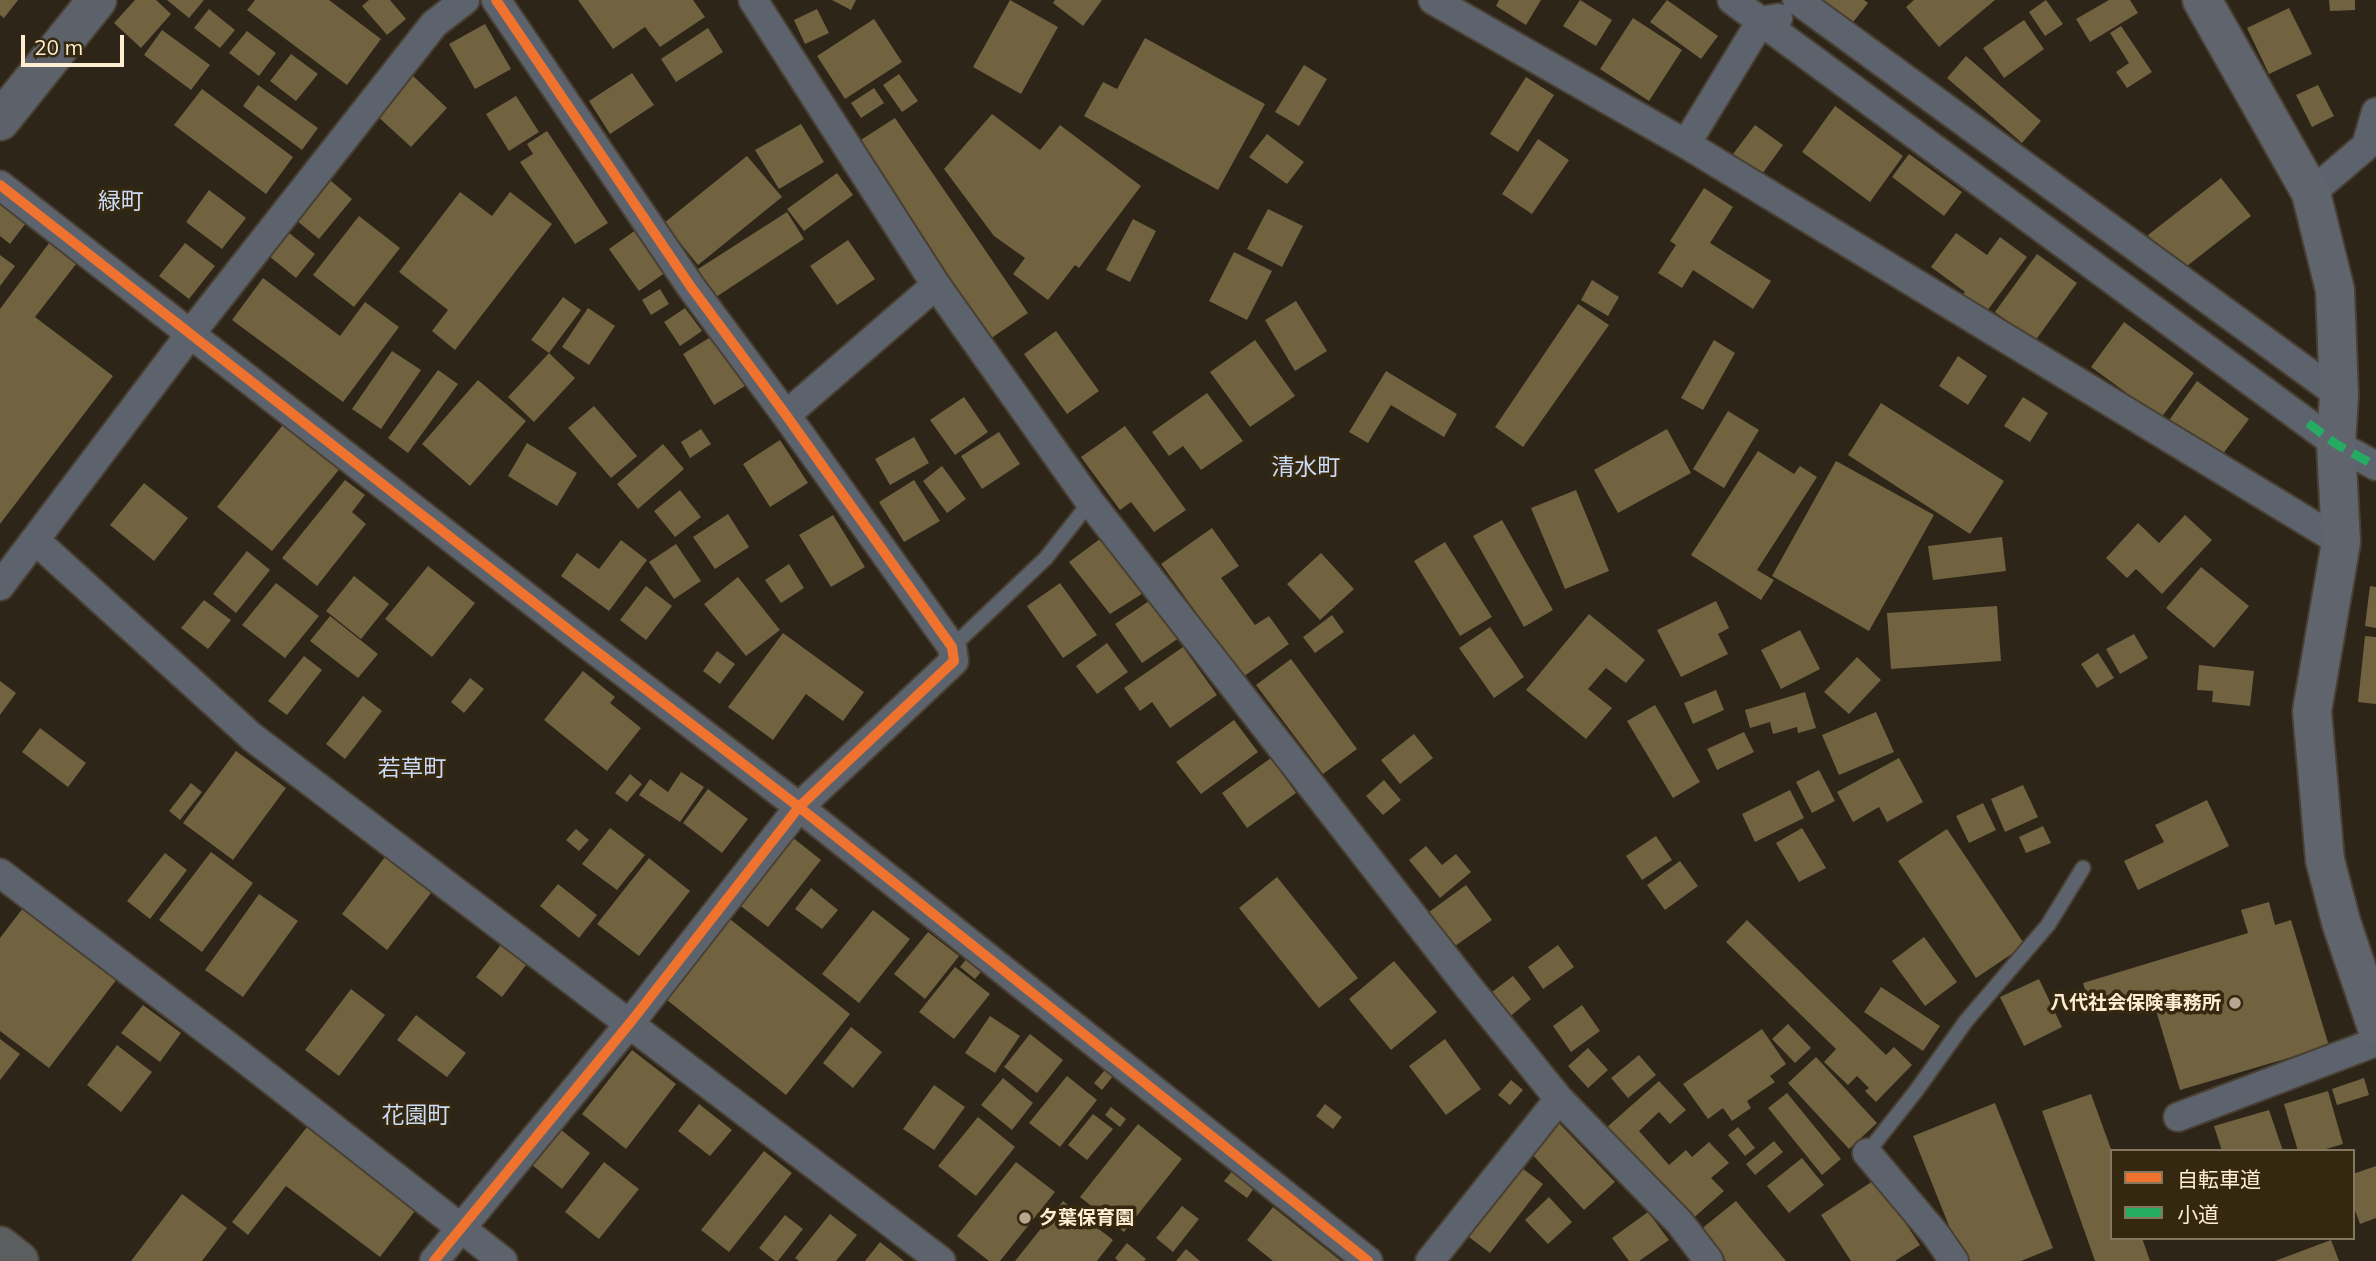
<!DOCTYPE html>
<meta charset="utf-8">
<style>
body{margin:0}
#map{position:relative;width:2376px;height:1261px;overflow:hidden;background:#2d2518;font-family:Mulish,"Noto Sans JP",sans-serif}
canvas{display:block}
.legend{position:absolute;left:2110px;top:1149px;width:245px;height:91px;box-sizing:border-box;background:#352810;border:2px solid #85775d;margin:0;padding:9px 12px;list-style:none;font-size:21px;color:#feedd0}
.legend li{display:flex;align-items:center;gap:14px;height:35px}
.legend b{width:35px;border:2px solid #85775d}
.scale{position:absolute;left:21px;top:35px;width:103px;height:32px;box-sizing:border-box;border:4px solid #feedd0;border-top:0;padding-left:9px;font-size:21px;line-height:24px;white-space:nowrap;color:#feedd0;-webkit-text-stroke:5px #352810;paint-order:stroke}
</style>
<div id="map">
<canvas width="2376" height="1261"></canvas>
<ul class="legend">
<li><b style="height:9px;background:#ef722f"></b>自転車道</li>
<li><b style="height:9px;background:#26ab63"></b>小道</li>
</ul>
<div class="scale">20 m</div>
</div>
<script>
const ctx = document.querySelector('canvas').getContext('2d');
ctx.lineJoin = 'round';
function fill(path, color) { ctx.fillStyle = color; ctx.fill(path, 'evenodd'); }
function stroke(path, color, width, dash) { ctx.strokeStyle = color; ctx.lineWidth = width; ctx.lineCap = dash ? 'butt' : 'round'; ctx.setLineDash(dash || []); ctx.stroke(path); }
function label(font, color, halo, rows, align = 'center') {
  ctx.font = font + ' Mulish,"Noto Sans JP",sans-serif'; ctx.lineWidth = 7; ctx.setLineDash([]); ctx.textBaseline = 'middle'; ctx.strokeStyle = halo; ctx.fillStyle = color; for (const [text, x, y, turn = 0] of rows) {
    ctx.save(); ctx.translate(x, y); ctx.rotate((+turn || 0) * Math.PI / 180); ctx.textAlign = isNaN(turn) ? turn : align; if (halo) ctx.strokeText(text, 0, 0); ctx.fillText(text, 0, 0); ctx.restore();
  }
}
const building = new Path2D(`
 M0 0H18L4 18 0 15Z
 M135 0H156L171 14 141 48 114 23Z
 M167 0H204L189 18Z
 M255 0H329L381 39 347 85 247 10Z
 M369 0H390L406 19 387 35 362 6Z
 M578 0H693L705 17 660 47 645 27 613 49Z
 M832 0H856L851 10Z
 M1010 0 1058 27 1021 94 973 67Z
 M1055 0H1102L1083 26 1053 3Z
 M1499 0H1541L1526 25 1496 6Z
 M1580 0 1612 20 1596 46 1563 26Z
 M1667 0 1718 36 1701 59 1650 22Z
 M1824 0H1864L1868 3 1847 30 1819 7Z
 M1914 0H1995L1939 47 1906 7Z
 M2046 0 2063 24 2045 36 2029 12Z
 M2109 0H2130L2138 13 2090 42 2076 19Z
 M2329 0H2355V10L2330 11Z
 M2289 8 2312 54 2269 74 2247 28Z
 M209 9 235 30 220 48 194 28Z
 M817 9 829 33 805 44 794 20Z
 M1633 18 1682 50 1649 101 1600 69Z
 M874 19 902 62 845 99 817 56Z
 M2024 20 2044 49 2004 78 1983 48Z
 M485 24 511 69 475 89 449 44Z
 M2121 26 2152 72 2127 88 2116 72 2129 63 2110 33Z
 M708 28 723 52 676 82 661 59Z
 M162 30 210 65 191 90 144 55Z
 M247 31 276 53 259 76 229 53Z
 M1145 38 1265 104 1218 190 1084 116 1103 82 1117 89Z
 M291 54 318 74 296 101 270 81Z
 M1966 56 2041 121 2022 143 1947 78Z
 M1304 65 1327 79 1299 126 1275 112Z
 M632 73 654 105 610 134 589 101Z
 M899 74 918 101 902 112 883 85Z
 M412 75 447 108 411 147 375 114Z
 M1526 77 1554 95 1518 152 1490 134Z
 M258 85 318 128 302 150 243 106Z
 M2318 85 2334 116 2312 127 2296 95Z
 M874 88 884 103 861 118 851 103Z
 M202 89 293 157 266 194 174 125Z
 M516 96 539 132 509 151 486 114Z
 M1835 106 1903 156 1870 202 1802 152Z
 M992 114 1040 150 1060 125 1141 186 1079 268 1075 265 1048 300 1013 274 1025 258 994 236 944 169Z
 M895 118 1028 313 990 339 856 143Z
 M801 124 824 162 779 189 755 150Z
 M1755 125 1783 145 1762 174 1733 154Z
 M547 131 608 223 575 244 520 162 533 154 527 144Z
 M1267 134 1304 162 1287 184 1249 157Z
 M1538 139 1569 160 1532 214 1502 194Z
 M1909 154 1962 192 1944 216 1892 177Z
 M747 156 782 197 698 265 664 223Z
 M837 173 853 195 804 231 787 209Z
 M2221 178 2251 216 2178 273 2148 235Z
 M330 180 352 199 319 239 296 220Z
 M1704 188 1733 207 1710 243 1771 281 1753 309 1693 270 1682 288 1658 273 1676 245 1670 241Z
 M209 190 246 218 222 249 186 222Z
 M460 192 492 216 510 192 552 224 455 350 432 331 448 310 399 272Z
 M0 197 29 219 10 244 0 236Z
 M1268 209 1303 226 1282 267 1247 249Z
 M787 212 804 239 713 299 695 271Z
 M359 216 400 248 354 307 313 275Z
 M1133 219 1156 231 1130 282 1106 270Z
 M640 227 669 270 639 291 609 249Z
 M288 232 315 254 296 278 269 256Z
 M1956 233 1987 255 2000 237 2027 257 1984 315 1960 298 1965 292 1931 267Z
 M52 239 80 259 35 317 113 376 0 524V309Z
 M848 240 875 279 837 305 810 266Z
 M185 243 215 266 189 299 159 276Z
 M1234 252 1272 271 1247 320 1209 301Z
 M2037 254 2077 283 2035 341 1995 312Z
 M0 255 15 266 0 286Z
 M263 278 340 336 365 302 399 327 343 402 232 320Z
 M1592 280 1619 297 1608 316 1581 300Z
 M660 289 669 304 651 315 642 300Z
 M563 297 581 310 549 353 531 340Z
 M1296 301 1327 351 1295 371 1265 320Z
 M1578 304 1609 325 1523 447 1495 427Z
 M588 308 615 326 589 365 562 347Z
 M685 308 702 331 680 346 664 322Z
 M2124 322 2194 373 2161 418 2091 367Z
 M1056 331 1099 391 1067 414 1024 354Z
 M714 335 745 386 714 405 683 354Z
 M1255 340 1295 396 1250 427 1210 372Z
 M1714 340 1735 353 1703 410 1681 398Z
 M392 351 421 370 381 429 352 409Z
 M549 353 575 378 534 422 508 397Z
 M1958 356 1987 376 1968 405 1939 386Z
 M438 370 458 384 408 453 388 438Z
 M1386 371 1457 414 1444 437 1391 405 1368 443 1349 432Z
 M478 380 526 421 470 486 422 444Z
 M2197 381 2249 419 2216 463 2165 426Z
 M1207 393 1243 441 1201 470 1183 446 1169 456 1152 432Z
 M964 397 988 432 955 455 930 420Z
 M2023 397 2048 413 2030 442 2004 426Z
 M1881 403 2004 481 1970 534 1848 455Z
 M594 406 637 456 611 478 568 428Z
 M1728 411 1759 430 1724 488 1693 469Z
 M286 421 342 466 272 551 217 507Z
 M1125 426 1186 510 1154 532 1131 502 1120 510 1081 457Z
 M701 429 711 444 690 458 681 442Z
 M1667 429 1691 473 1618 513 1594 470Z
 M999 432 1020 464 982 489 961 456Z
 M914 437 929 463 890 485 875 459Z
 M780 440 808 483 770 507 743 464Z
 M527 443 577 473 557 506 508 476Z
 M663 444 684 469 638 509 617 484Z
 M1758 451 1794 474 1800 466 1817 477 1757 570 1774 580 1761 600 1691 555Z
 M1836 461 1934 515 1869 631 1772 576Z
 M942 466 966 499 947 513 923 481Z
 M345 480 365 495 352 512 366 524 317 586 282 558Z
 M914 480 940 521 904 542 879 502Z
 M144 483 188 518 154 561 110 525Z
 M680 490 701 517 675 537 654 511Z
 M1576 490 1609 571 1565 589 1531 508Z
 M728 514 749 547 715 569 693 537Z
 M833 515 865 567 831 587 799 535Z
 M2185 515 2212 540 2162 594 2136 569 2127 578 2106 558 2138 523 2159 543Z
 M1502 520 1553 610 1524 627 1473 536Z
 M1212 528 1239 566 1221 578 1255 625 1269 616 1289 644 1243 677 1161 564Z
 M1104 536 1145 592 1110 614 1069 562Z
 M2002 537 2006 571 1933 580 1928 546Z
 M621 540 647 560 609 611 561 576 577 553 599 569Z
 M1445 542 1492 617 1460 636 1414 561Z
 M676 544 701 581 674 599 649 562Z
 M247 551 270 570 236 613 213 594Z
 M1321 553 1354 589 1320 620 1287 584Z
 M789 564 804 588 781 603 765 580Z
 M428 566 475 603 432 657 385 619Z
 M2201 567 2249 606 2214 648 2166 608Z
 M354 576 389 604 361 639 326 611Z
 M738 577 780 630 746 656 704 604Z
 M276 583 319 616 285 658 242 625Z
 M1060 583 1097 635 1063 658 1027 606Z
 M646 586 672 606 646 640 620 620Z
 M2370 586 2376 587V628L2365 626Z
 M1152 599 1179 638 1142 663 1115 624Z
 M204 600 231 620 208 649 181 628Z
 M1716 601 1729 628 1718 634 1728 654 1681 677 1657 630Z
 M1997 606 2001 661 1891 669 1887 613Z
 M1589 614 1645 660 1626 683 1606 668 1588 689 1612 708 1586 739 1526 690Z
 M1332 615 1344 632 1315 653 1303 637Z
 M330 616 378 654 358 678 310 641Z
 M1490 627 1524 677 1494 698 1459 648Z
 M1800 630 1820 669 1781 689 1761 650Z
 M783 633 864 692 843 721 806 694 773 740 728 707Z
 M2134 634 2148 658 2120 674 2106 649Z
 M2365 636 2376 637V704L2358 702Z
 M1107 643 1128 672 1097 694 1076 666Z
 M1183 647 1217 695 1170 728 1152 702 1140 711 1124 688Z
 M717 651 735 664 720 684 703 671Z
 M2098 653 2114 678 2097 688 2081 664Z
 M304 656 322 670 287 715 268 701Z
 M1857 657 1881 680 1849 714 1824 692Z
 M1291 659 1357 749 1323 774 1256 685Z
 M2199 665 2254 671 2250 706 2212 702 2213 691 2197 690Z
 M583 671 615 697 610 703 641 728 607 771 544 720Z
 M470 678 484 689 464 713 451 702Z
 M0 681 16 693 0 715Z
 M1716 690 1724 710 1693 724 1684 703Z
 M1805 692 1816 728 1798 733 1797 727 1773 734 1770 722 1750 728 1745 710Z
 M363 696 382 711 345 759 326 744Z
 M1655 705 1700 782 1673 798 1627 721Z
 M1876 712 1894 752 1839 775 1822 735Z
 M1234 720 1258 752 1201 794 1176 762Z
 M40 728 86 763 68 787 22 752Z
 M1744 732 1754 752 1717 770 1707 749Z
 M1414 734 1433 758 1400 784 1381 760Z
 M236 751 286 788 233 860 183 823Z
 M1271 758 1296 793 1247 828 1222 793Z
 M1899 758 1923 802 1887 822 1879 807 1853 822 1837 792Z
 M1819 770 1835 801 1812 813 1796 782Z
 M681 772 704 787 680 822 639 795 650 779 668 792Z
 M630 774 642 784 627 802 615 793Z
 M1384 780 1401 800 1383 815 1366 796Z
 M191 783 202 792 180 820 169 811Z
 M2023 785 2038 817 2005 832 1991 799Z
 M708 789 748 819 722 853 683 823Z
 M1790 790 1804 818 1755 842 1742 814Z
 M2207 800 2229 846 2138 890 2124 861 2164 842 2155 825Z
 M1983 803 1996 830 1969 843 1956 816Z
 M2043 826 2051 843 2026 853 2019 837Z
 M610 828 645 855 617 890 582 864Z
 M1802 828 1826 868 1799 882 1776 843Z
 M576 829 589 840 579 851 566 840Z
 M1947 829 2025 945 1976 978 1898 861Z
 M787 833 821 860 768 927 733 900Z
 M1656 836 1672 860 1642 880 1626 856Z
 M1426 846 1442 865 1456 854 1471 872 1440 898 1409 860Z
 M211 852 253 883 202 952 159 920Z
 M165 853 187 870 150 919 127 901Z
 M388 853 434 889 387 950 342 914Z
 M649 858 690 891 639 956 597 924Z
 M1680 861 1698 886 1665 910 1647 885Z
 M1277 877 1358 978 1319 1008 1239 908Z
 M558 884 597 915 579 938 540 906Z
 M1466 885 1492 920 1455 946 1429 912Z
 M811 888 838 910 822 929 795 909Z
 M259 894 298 921 243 997 205 970Z
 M2269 902 2275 925 2291 920 2329 1046 2180 1090 2151 994 2092 1012 2083 983 2248 933 2241 910Z
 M23 908 117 979 49 1068 0 1031V938Z
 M873 910 910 939 859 1003 822 974Z
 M726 916 850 1014 786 1095 662 996Z
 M1747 920 1886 1055 1894 1047 1912 1065 1876 1102 1865 1091 1869 1088 1857 1076 1848 1085 1824 1062 1836 1049 1726 942Z
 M928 932 959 956 925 999 894 974Z
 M1924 937 1957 982 1925 1006 1892 961Z
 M503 942 529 961 502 997 476 977Z
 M1558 945 1574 967 1543 989 1528 967Z
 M971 953 987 965 975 979 960 967Z
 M1394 961 1437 1012 1391 1050 1349 999Z
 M955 967 990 994 954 1039 919 1012Z
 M1513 976 1531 999 1507 1019 1488 995Z
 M2039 979 2062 1027 2024 1046 2000 997Z
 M1881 987 1940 1026 1923 1051 1864 1012Z
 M351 989 385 1015 339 1076 305 1050Z
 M143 1005 181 1033 160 1062 121 1033Z
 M1582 1005 1600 1031 1571 1052 1553 1026Z
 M416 1015 466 1053 447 1077 397 1040Z
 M990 1016 1020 1036 995 1073 965 1053Z
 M1788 1024 1811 1048 1795 1063 1772 1039Z
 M851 1027 882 1052 853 1088 823 1063Z
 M1762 1029 1786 1064 1770 1076 1775 1082 1747 1101 1751 1108 1732 1121 1723 1108 1708 1119 1683 1084Z
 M1030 1034 1063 1060 1037 1093 1004 1067Z
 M0 1039 20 1054 0 1080Z
 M1445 1039 1481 1089 1446 1115 1409 1066Z
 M117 1045 152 1072 121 1112 87 1085Z
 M1588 1048 1608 1070 1588 1088 1568 1066Z
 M632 1050 676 1084 626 1149 582 1114Z
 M1639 1055 1656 1075 1628 1098 1611 1078Z
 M1816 1057 1877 1123 1849 1149 1788 1083Z
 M1110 1064 1118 1070 1102 1090 1094 1083Z
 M1067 1076 1097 1100 1060 1147 1029 1123Z
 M1003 1078 1033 1103 1012 1130 981 1105Z
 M2364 1078 2369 1095 2337 1105 2332 1089Z
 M1511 1080 1523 1090 1510 1105 1498 1095Z
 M1659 1081 1686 1110 1670 1124 1659 1112 1639 1131 1669 1165 1686 1150 1692 1157 1709 1142 1729 1163 1711 1178 1724 1191 1689 1222 1606 1128Z
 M934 1085 965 1107 934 1150 903 1129Z
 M2328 1091 2343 1144 2319 1151H2298L2284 1104Z
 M1787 1093 1841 1159 1822 1175 1768 1108Z
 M2091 1094 2112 1152V1238H2142L2150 1261H2095L2042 1111Z
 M1995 1103 2053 1248 2021 1261H1963L1913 1136Z
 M699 1104 732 1130 710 1156 678 1131Z
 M1325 1104 1342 1117 1333 1129 1316 1116Z
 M1111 1107 1126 1119 1120 1127 1105 1115Z
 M2269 1110 2283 1151H2222L2214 1126Z
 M1093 1114 1113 1129 1087 1160 1068 1145Z
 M978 1117 1015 1147 976 1196 938 1166Z
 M1558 1122 1615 1182 1584 1210 1528 1150Z
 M1138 1124 1182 1159 1124 1232 1080 1197Z
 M307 1127 415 1211 380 1257 286 1186 248 1235 232 1222Z
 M1738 1127 1755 1148 1745 1156 1728 1135Z
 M560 1129 590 1153 562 1189 532 1165Z
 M1774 1141 1783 1152 1755 1175 1746 1164Z
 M764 1151 792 1173 729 1252 701 1230Z
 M1802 1158 1824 1185 1789 1213 1767 1186Z
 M604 1162 639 1189 599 1239 565 1212Z
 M1016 1162 1055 1192 1000 1261H989L957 1236Z
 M1239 1163 1260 1180 1247 1198 1224 1181Z
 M1518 1165 1543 1184 1490 1253 1465 1234Z
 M2376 1166V1218L2360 1224 2353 1205V1174Z
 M1876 1179 1920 1245 1895 1261H1851L1821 1215Z
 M182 1194 227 1228 202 1261H131Z
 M1549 1197 1572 1222 1548 1244 1525 1220Z
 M1063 1201 1113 1240 1097 1261H1015Z
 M1736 1201 1786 1261H1726L1700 1230Z
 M1182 1206 1199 1219 1173 1252 1156 1238Z
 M1273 1207 1341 1261H1273L1247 1240Z
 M1648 1212 1669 1240 1639 1261H1629L1612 1238Z
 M830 1214 857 1235 836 1261H799L795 1258Z
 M785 1215 803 1229 778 1261H775L759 1248Z
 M2331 1240 2339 1261H2275Z
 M880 1242 904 1261H865Z
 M1127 1243 1146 1259 1144 1261H1118L1115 1258Z
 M1186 1249 1200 1261H1176Z`);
const lane = new Path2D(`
 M952 647 1046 558 1090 502
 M1867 1153 1916 1091 1966 1021 2048 925 2083 868`);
const street = new Path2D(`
 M753 0 936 285 1090 502 1466 984 1559 1099 1680 1223 1709 1261
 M1433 0 1686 144 2341 542
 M1732 0 2336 444 2376 466
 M1797 0 2339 395
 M1686 144 1761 21 1778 18
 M0 185 579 638 799 807 1368 1261
 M2311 193 2366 146 2376 112
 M786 415 936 285
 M35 540 252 737 941 1261
 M0 586 191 333 434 24 465 0
 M0 873 241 1056 503 1261
 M2178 1117 2376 1042
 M1867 1153 1936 1235 1954 1261
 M434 1261 630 1023 799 807 954 661 952 647 786 415 691 287 496 0
 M1430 1261 1559 1099`);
const secondary = new Path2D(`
 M2202 0 2311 193 2335 290 2339 395 2336 444 2341 542 2312 711 2325 860 2341 922 2376 1025`);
const primary = new Path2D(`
 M0 121 97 0`);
const highway = new Path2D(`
 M0 1246 19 1261`);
const quiet = new Path2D(`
 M2308 423 2336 444 2376 466`);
const cycleway = new Path2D(`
 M0 185 579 638 799 807 1368 1261
 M434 1261 630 1023 799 807 954 661 952 647 786 415 691 287 496 0`);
const markers = [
 [2235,1003,7,"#b5a790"],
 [1025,1218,7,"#b5a790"]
];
const poiNames = [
 ["八代社会保険事務所",2221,1003],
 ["夕葉保育園",1039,1218,"left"]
];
const quarterNames = [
 ["緑町",121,202],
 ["清水町",1306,468],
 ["若草町",412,769],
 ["花園町",416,1116]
];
fill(building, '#716240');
stroke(lane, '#494033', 18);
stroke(street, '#494033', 32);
stroke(secondary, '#494033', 42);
stroke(primary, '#494033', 42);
stroke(highway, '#494033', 42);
stroke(lane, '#5d636d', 14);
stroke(street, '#5d636d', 28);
stroke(secondary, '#5f646d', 38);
stroke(primary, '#5d6169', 38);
stroke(highway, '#5c5d5f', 38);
stroke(quiet, '#26ab63', 9, [18, 9]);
stroke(cycleway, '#ef722f', 10);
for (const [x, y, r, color] of markers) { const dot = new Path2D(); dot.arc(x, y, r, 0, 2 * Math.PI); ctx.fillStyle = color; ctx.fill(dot); stroke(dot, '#352810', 2.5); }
label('bold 19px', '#feedd0', '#352810', poiNames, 'right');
label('23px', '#cddcf6', '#352810', quarterNames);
</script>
